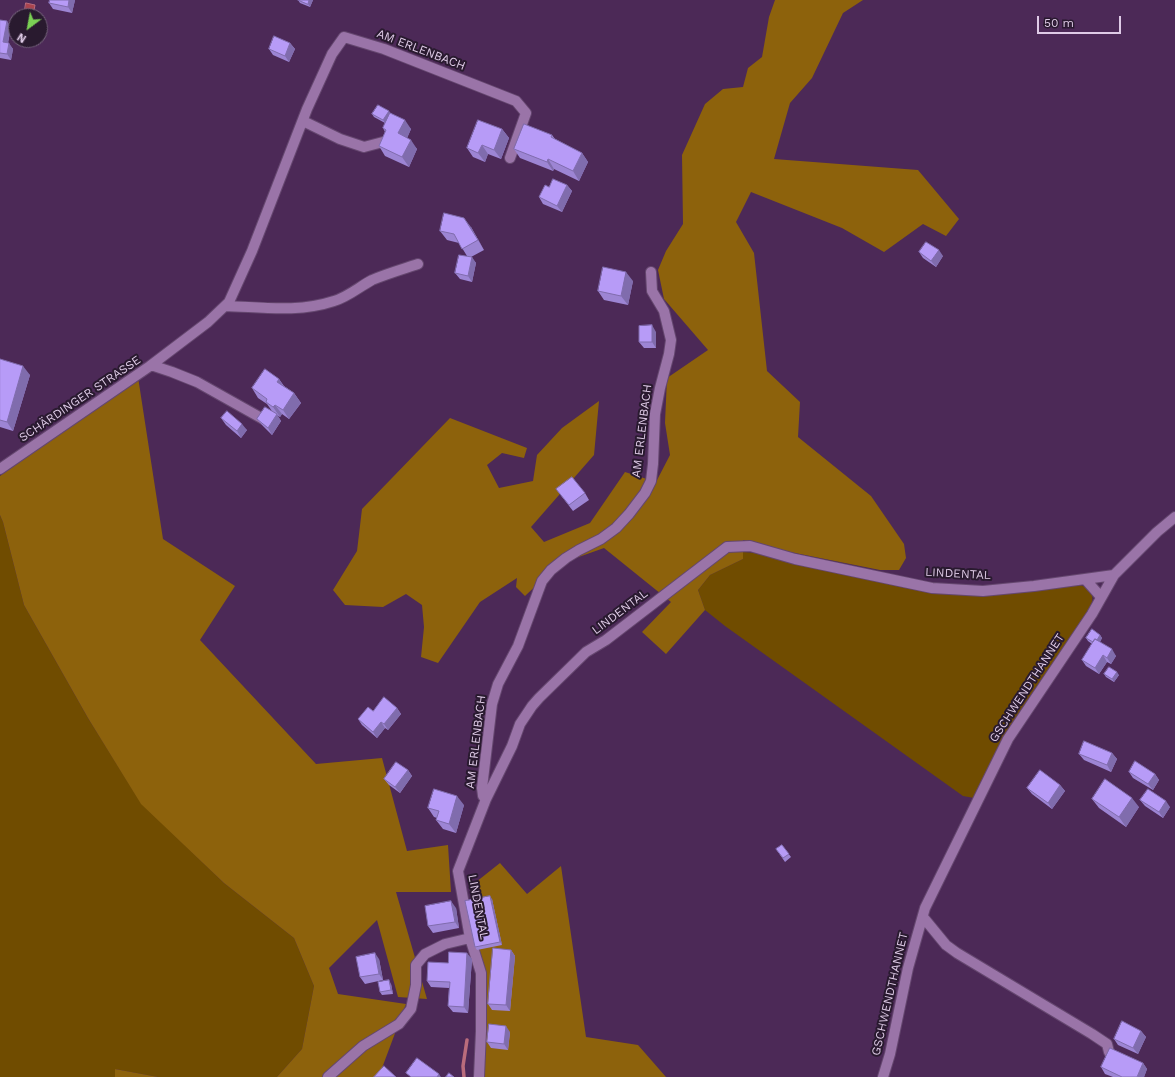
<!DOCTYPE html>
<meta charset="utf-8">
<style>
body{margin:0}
#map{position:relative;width:1175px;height:1077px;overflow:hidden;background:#4c2957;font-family:"Work Sans",sans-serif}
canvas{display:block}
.north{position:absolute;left:8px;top:8px;width:40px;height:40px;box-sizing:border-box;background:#291a2f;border:1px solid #726179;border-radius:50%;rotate:212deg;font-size:11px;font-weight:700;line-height:16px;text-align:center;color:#dfcbe7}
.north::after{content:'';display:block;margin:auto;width:14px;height:18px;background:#7bd155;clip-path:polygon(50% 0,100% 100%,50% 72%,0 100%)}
.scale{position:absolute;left:1037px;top:16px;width:84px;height:18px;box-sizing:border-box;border:2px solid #dfcbe7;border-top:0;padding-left:5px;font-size:12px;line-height:14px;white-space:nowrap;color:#dfcbe7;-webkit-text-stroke:3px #291a2f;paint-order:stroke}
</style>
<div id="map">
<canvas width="1175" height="1077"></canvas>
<div class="north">N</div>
<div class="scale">50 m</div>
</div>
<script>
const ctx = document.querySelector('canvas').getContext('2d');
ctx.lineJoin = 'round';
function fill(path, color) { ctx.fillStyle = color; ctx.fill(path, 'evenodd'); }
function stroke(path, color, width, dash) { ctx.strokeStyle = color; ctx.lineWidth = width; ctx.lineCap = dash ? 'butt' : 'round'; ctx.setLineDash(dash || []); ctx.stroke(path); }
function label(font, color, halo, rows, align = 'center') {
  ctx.font = font + ' "Work Sans",sans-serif'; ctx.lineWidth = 4; ctx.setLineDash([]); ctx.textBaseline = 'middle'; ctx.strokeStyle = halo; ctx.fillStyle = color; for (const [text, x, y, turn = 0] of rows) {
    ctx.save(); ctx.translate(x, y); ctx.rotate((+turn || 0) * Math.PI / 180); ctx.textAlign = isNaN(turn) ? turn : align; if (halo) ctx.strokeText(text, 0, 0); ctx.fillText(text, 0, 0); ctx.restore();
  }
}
const green = new Path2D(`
 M0 515 3 522 24 605 88 718 141 803 224 883 294 938 314 986 302 1049 277 1077H158L115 1069V1077H0Z
 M743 552 755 553 793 561 896 586 931 593 983 595 1034 591 1080 585C1096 590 1094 600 1088 613L1036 687 1004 735 974 798 963 796 725 626 705 610 698 590 710 575 743 559Z`);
const forest = new Path2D(`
 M775 0H863L843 13 812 78 790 103 774 159 918 170 959 219 946 236 923 224 884 252 842 228 751 192 736 222 754 253 767 371 800 402 798 437 871 496 904 544 906 558 899 570H880L790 552 743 540V559L710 575 698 590 705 610 666 654 642 632 671 602 604 548 559 564 525 596 516 587 517 578 480 602 438 663 421 657 424 627 422 605 406 594 383 607 345 605 333 590 357 551 362 509 450 418 527 448 524 458 502 453 487 465 499 488 533 481 537 455 562 428 599 401 594 455 531 527 544 542 590 523 625 472 656 482 670 455 665 423 667 378 708 350 664 299 658 270 666 251 683 224 682 155 705 104 723 89 743 87 748 68 762 57 769 17Z
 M138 377 163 539 235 586 200 640 316 764 382 758 407 851 448 845 451 892H396L427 999 398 997 377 920 329 968 338 994 406 1004 382 1068 391 1077H277L302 1049 314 986 294 938 224 883 141 804 88 718 24 605 3 522 0 515V476Z
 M500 863 527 894 561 866 586 1037 638 1045 666 1077H483L487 1019 471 886Z
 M115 1069 158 1077H115Z`);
const water = new Path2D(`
 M26 3 35 5 33 16H24Z`);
const stream = new Path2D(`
 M464 1077 463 1066 467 1040`);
const minor = new Path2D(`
 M303 121 340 139 364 147 383 142
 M225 306C261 307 298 313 334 301 348 297 359 287 372 280 386 274 403 269 418 264
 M150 366 208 322 229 302 252 251 307 109 332 54 344 37 384 49 516 101 526 113 510 158
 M0 469 150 366H154L172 372 197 382 263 419
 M1085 579 1101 597
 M486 799 483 796 482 788 492 704 498 684 518 646 542 581 551 570 566 558 579 550 601 539 616 528 629 514 645 493 651 481 653 464 655 414 660 388 669 354 671 340 664 311 652 291 651 272
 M923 917 946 945 957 953 1092 1034 1107 1044 1109 1052
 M328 1077 363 1046 399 1024 411 1009 416 985V965L425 954 445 944 470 938
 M479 1077 481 1031V973L470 938 458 871 486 799 512 746 520 724 532 706 539 698 586 652 606 640 727 547 750 546 795 559 932 588 983 591 1034 586 1114 575
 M883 1077 890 1054 908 968 925 908 1008 739 1092 614 1114 575 1157 532 1175 517`);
const wall = new Path2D(`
 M75 0 72 13 53 9 49 3Z
 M298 0H313L310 7 300 3Z
 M0 20 11 27 8 43 13 49 11 60 0 58Z
 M290 43 295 49 289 62 273 55 269 49Z
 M391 113 411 129 407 138 417 149 409 167 385 156 379 146 385 132 383 128 385 123 374 117 372 114Z
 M502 129 509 138 501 159 488 154 485 162 473 157 467 148Z
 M552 135 555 139 582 153 588 162 579 181 554 169 553 171 520 158 514 149Z
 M567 185 572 191 562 212 543 204 539 197 549 187Z
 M471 227 484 250 471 257 476 263 472 282 460 279 455 273 467 256 459 243 447 240 440 231Z
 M919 252 943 256 936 267 923 258Z
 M633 281 628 305 604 300 598 291Z
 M656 332V348H644L639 342Z
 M0 359 30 375 13 431 0 427Z
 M279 379 284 386 294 393 301 403 289 419 282 414 280 417 277 415 281 421 272 435 262 425 257 419 272 411 267 404 258 398 252 388Z
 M221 418 247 430 241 438 226 425Z
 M556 489 585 493 589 500 573 511Z
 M1100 635 1102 638 1100 642 1116 656 1111 664 1107 662 1099 674 1086 666 1082 660 1092 644 1088 641 1086 638Z
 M1104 674 1119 675 1114 682 1106 677Z
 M397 708 401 714 388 730 385 728 377 738 362 725 358 719 373 711Z
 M1112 753 1117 759 1111 772 1084 760 1079 754Z
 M408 770 412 776 400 793 389 785 384 779Z
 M1129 772 1155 774 1159 780 1153 790 1133 778Z
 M1060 785 1065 791 1052 809 1032 794 1027 788Z
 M1092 799 1139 807 1126 827 1099 808Z
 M1140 800 1170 807 1163 818 1145 806Z
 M464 805 456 833 443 829 436 820 437 818 434 817 428 808Z
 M782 845 791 857 785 862 776 849Z
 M492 899 502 945 477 950 475 947Z
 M456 908 459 928 433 933 428 926Z
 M511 950 515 956 510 1011 492 1010 488 1004Z
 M379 959 383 980 365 984 360 977Z
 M472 959 468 1013 453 1012 448 1006 449 988 431 987 427 981 448 963Z
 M391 984 393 994 382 995 380 992Z
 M1141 1031 1146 1037 1138 1054 1118 1045 1114 1039Z
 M510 1032 508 1050 491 1048 487 1042Z
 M1143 1063 1147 1069 1144 1077H1113L1105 1074 1101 1067Z`);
const shadedWall = new Path2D(`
 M69 0H75L72 13 68 7Z
 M309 0H313L310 7 308 4Z
 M7 21 11 27 7 48 3 42Z
 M9 43 13 49 11 60 7 54Z
 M290 43 295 49 289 62 285 56Z
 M389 111 391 114 385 123 383 120Z
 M405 120 411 129 405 143 398 133Z
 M502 129 509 138 501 159 494 150Z
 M411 140 417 149 409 167 402 157Z
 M482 145 488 154 485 162 478 153Z
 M582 153 588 162 579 181 573 171Z
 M548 159 554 169 553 171 547 162Z
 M567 185 572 191 562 212 557 206Z
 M464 218 471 227 484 250 478 240Z
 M939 250 943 256 936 267 931 261Z
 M472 257 476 263 472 282 468 276Z
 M626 272 633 281 628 305 621 296Z
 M652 325 656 332V348L652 342Z
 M23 366 30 375 13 431 7 422Z
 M279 379 285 389 277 382Z
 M294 393 301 403 289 419 283 410Z
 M275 405 282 414 280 417 273 407Z
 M277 414 281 421 272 435 268 428Z
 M242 424 247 430 241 438 237 431Z
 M1100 635 1102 638 1097 647 1094 644Z
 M1112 649 1116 656 1111 664 1107 658Z
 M1103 655 1107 662 1099 674 1095 668Z
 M1117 672 1119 675 1114 682 1112 679Z
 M397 708 401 714 388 730 384 724Z
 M381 722 385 728 377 738 373 732Z
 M1112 753 1117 759 1111 772 1107 765Z
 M408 770 412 776 400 793 395 787Z
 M1155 774 1159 780 1153 790 1148 784Z
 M1060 785 1065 791 1052 809 1048 803Z
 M457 796 464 805 456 833 449 824Z
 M1132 798 1139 807 1126 827 1119 817Z
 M1166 801 1170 807 1163 818 1159 812Z
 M490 896 492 899 502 945 500 942Z
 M451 901 456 908 459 928 455 922Z
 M511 950 515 956 510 1011 506 1005Z
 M375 953 379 959 383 980 379 974Z
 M467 953 472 959 468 1013 464 1007Z
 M389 980 391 984 393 994 391 990Z
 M506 1026 510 1032 508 1050 504 1044Z
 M1141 1031 1146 1037 1138 1054 1133 1048Z
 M1143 1063 1147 1069 1144 1077H1137Z
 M439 1074 441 1077H437Z`);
const building = new Path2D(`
 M50 0H69L68 7 49 3Z
 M298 0H309L308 4Z
 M0 20 7 21 3 42 9 43 7 54 0 53Z
 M274 36 290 43 285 56 269 49Z
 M378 105 389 111 383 120 372 114Z
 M390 113 405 120 398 133 411 140 402 157 379 146 386 130 383 128Z
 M478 120 502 129 494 150 482 145 478 153 467 148Z
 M524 124 552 135 551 137 582 153 573 171 548 159 547 162 514 149Z
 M553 179 567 185 557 206 539 197 545 185 549 187Z
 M444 213 464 218 478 240 462 249 454 234 440 231Z
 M926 242 939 250 931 261 919 252Z
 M459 255 472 257 468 276 455 273Z
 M603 267 626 272 621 296 598 291Z
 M652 325V342H639V326Z
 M0 359 23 366 7 422 0 420Z
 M265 369 279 379 277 382 294 393 283 410 275 405 273 407 266 402 267 399 252 388Z
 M265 407 277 414 268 428 257 419Z
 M227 411 242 424 237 431 221 418Z
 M572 477 585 493 569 505 556 489Z
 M1092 629 1100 635 1097 640 1095 639 1093 642 1086 638Z
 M1095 639 1112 649 1107 658 1103 655 1095 668 1082 660Z
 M1109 667 1117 672 1112 679 1104 674Z
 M384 697 397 708 384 724 381 722 373 732 358 719 368 707 373 711Z
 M1084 741 1112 753 1107 765 1079 754Z
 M1135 761 1155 774 1148 784 1129 772Z
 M396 762 408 770 395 787 384 779Z
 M1040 770 1060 785 1048 803 1027 788Z
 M1105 779 1132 798 1119 817 1092 799Z
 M434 789 457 796 449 824 436 820 439 811 428 808Z
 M1148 789 1166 801 1159 812 1140 800Z
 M782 845 789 854 783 858 776 849Z
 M490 896 500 942 475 947 465 901Z
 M451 901 455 922 428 926 425 906Z
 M493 948 511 950 506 1005 488 1004Z
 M449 952 467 953 464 1007 448 1006 450 982 427 981 428 962 448 963Z
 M375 953 379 974 360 977 356 957Z
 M389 980 391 990 380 992 378 982Z
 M1122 1021 1141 1031 1133 1048 1114 1039Z
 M489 1024 506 1026 504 1044 487 1042Z
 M1110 1048 1143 1063 1137 1077H1122L1101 1067Z
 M417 1058 439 1074 437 1077H411L406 1073Z
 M384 1066 396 1077H374Z
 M449 1073 454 1077H446Z`);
const streetNames = [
 ["AM ERLENBACH",421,50,21],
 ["SCHÄRDINGER STRASSE",80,399,-34],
 ["AM ERLENBACH",642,431,-83],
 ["LINDENTAL",958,574,3],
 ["LINDENTAL",620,612,-37],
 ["GSCHWENDTHANNET",1027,688,-57],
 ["AM ERLENBACH",476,742,-83],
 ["LINDENTAL",478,907,79],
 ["GSCHWENDTHANNET",890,994,-77]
];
fill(green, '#704c00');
fill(forest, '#8d620c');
fill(water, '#aa444e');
stroke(water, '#ba6c7c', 1);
stroke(stream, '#ba6c7c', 3.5);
stroke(minor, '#65476f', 12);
stroke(minor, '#9a74a8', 10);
fill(wall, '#9d85d4');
fill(shadedWall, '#806cad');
fill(building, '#b79bf7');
stroke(building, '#806cad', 1);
label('12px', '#dfcbe7', '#291a2f', streetNames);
</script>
